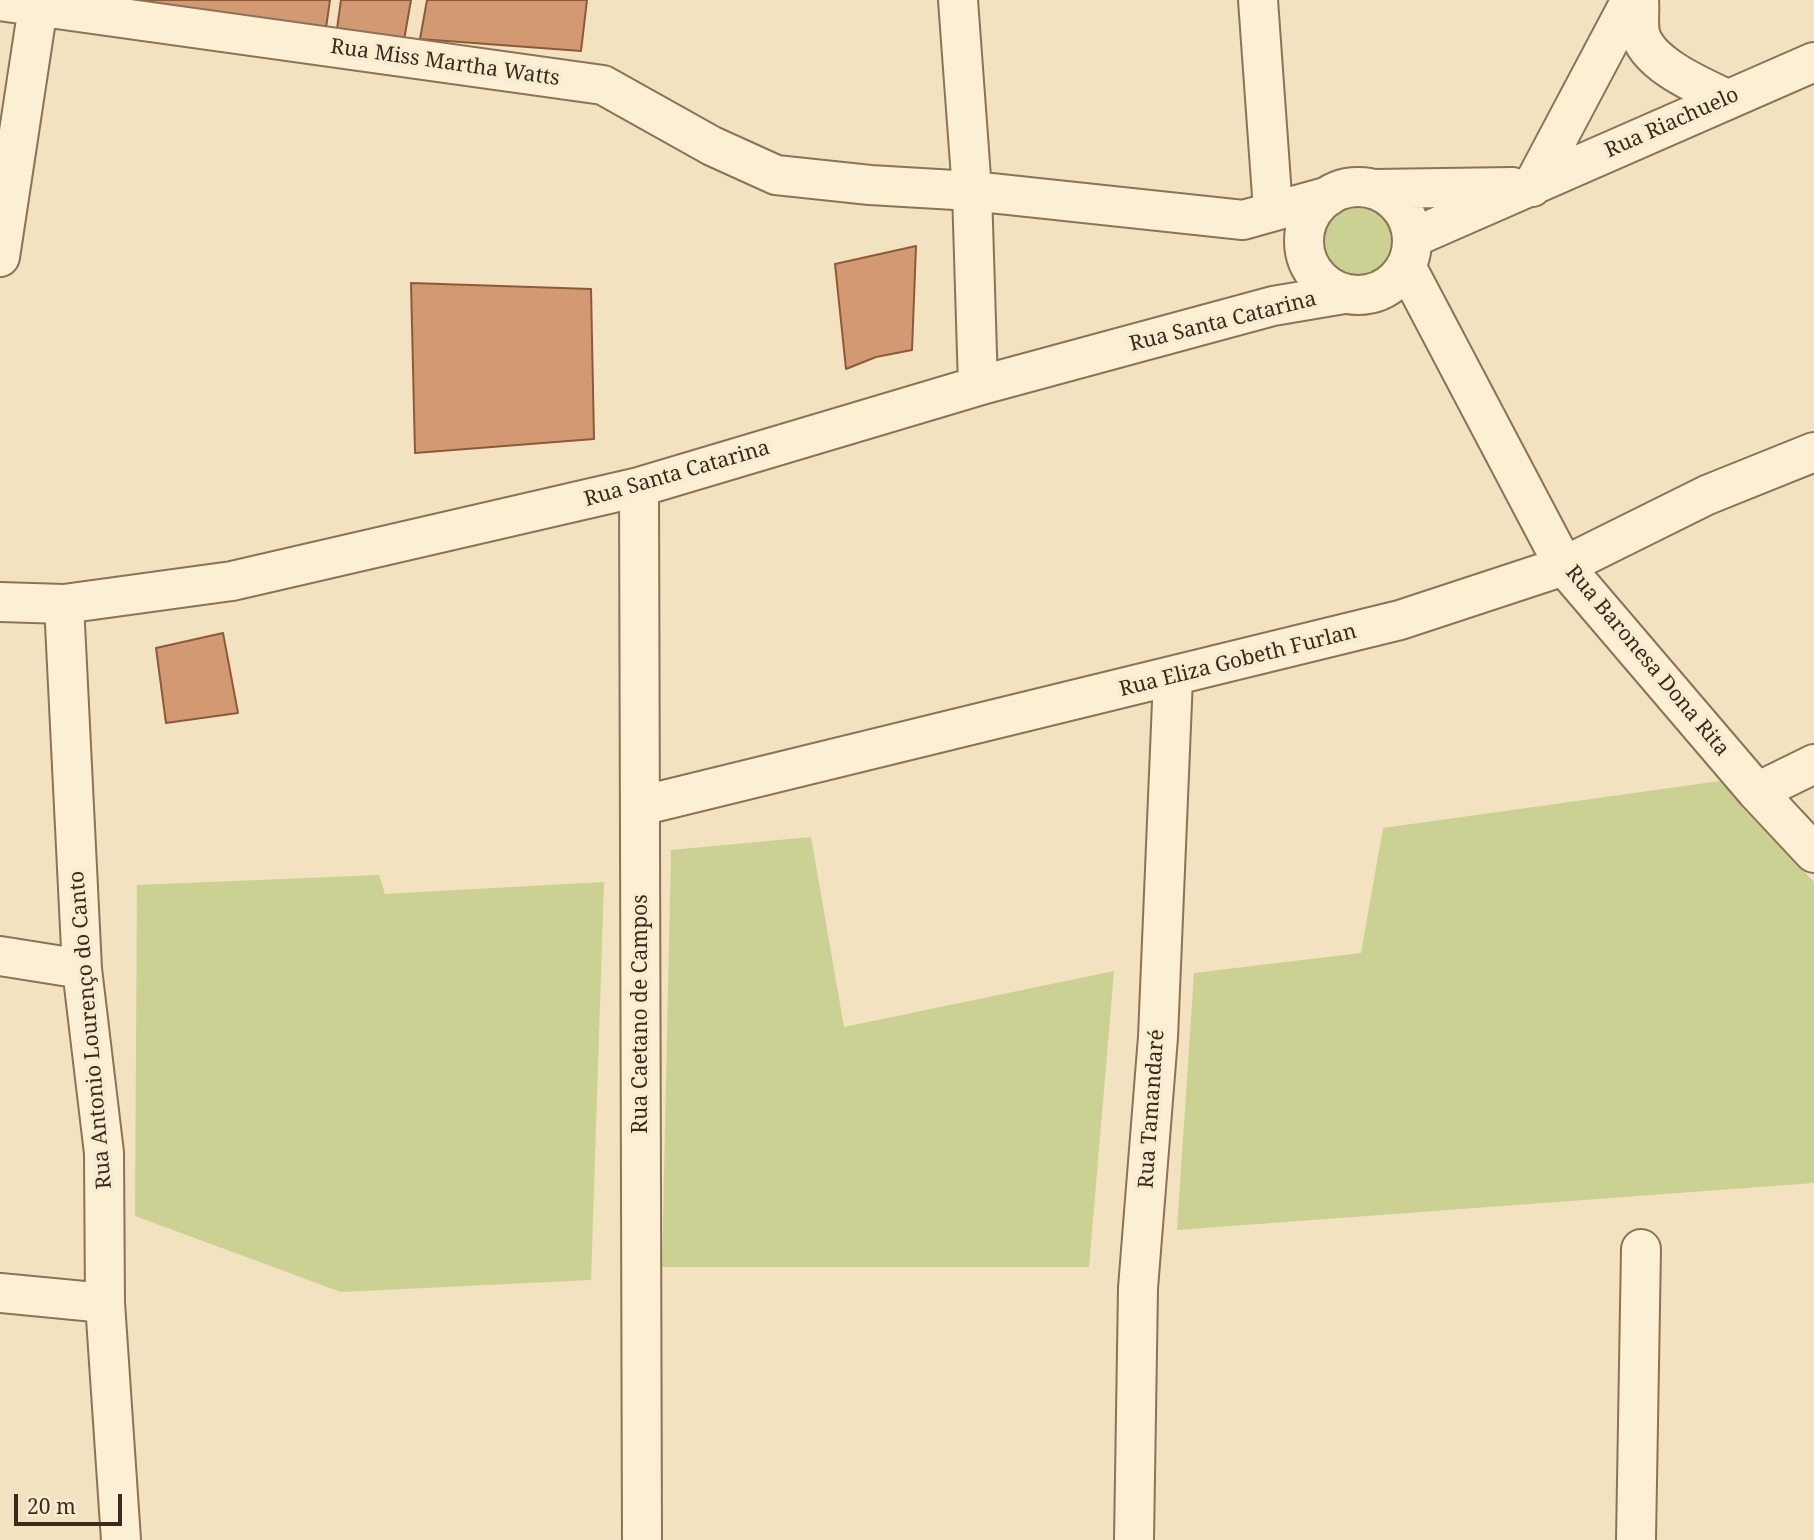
<!DOCTYPE html>
<meta charset="utf-8">
<style>
body{margin:0}
#map{position:relative;width:1814px;height:1540px;overflow:hidden;background:#f2e2c0;font-family:"Noto Serif",serif}
canvas{display:block}
.scale{position:absolute;left:14px;top:1494px;width:108px;height:32px;box-sizing:border-box;border:4px solid #3b2a1c;border-top:0;padding-left:9px;font-size:21px;line-height:24px;white-space:nowrap;color:#3b2a1c;-webkit-text-stroke:5px #f8ecd0;paint-order:stroke}
</style>
<div id="map">
<canvas width="1814" height="1540"></canvas>
<div class="scale">20 m</div>
</div>
<script>
const ctx = document.querySelector('canvas').getContext('2d');
ctx.lineJoin = 'round';
function fill(path, color) { ctx.fillStyle = color; ctx.fill(path, 'evenodd'); }
function stroke(path, color, width, dash) { ctx.strokeStyle = color; ctx.lineWidth = width; ctx.lineCap = dash ? 'butt' : 'round'; ctx.setLineDash(dash || []); ctx.stroke(path); }
function label(font, color, halo, rows, align = 'center') {
  ctx.font = font + ' "Noto Serif",serif'; ctx.lineWidth = 7; ctx.setLineDash([]); ctx.textBaseline = 'middle'; ctx.strokeStyle = halo; ctx.fillStyle = color; for (const [text, x, y, turn = 0] of rows) {
    ctx.save(); ctx.translate(x, y); ctx.rotate((+turn || 0) * Math.PI / 180); ctx.textAlign = isNaN(turn) ? turn : align; if (halo) ctx.strokeText(text, 0, 0); ctx.fillText(text, 0, 0); ctx.restore();
  }
}
const green = new Path2D(`
 M1321 243a37 37 0 1 1 74 0a37 37 0 1 1-74 0Z
 M1720 781 1814 882V1183L1177 1230 1194 973 1361 953 1383 828Z
 M811 837 844 1027 1114 971 1089 1267H662L671 850Z
 M379 875 385 894 604 882 591 1280 341 1292 135 1216 137 885Z`);
const building = new Path2D(`
 M91 0H330L326 28Z
 M341 0H411L404 40 337 29Z
 M427 0H587L581 51 420 39Z
 M916 246 912 350 876 357 846 369 835 264Z
 M411 283 591 289 594 439 415 453Z
 M223 633 238 713 166 723 156 648Z`);
const minor = new Path2D(`
 M958 0 972 191 978 386
 M1258 0 1273 210
 M1639 0C1640 10 1638 23 1640 33 1647 64 1700 86 1725 98
 M0 1 603 85 712 146 776 175 870 185 972 191 1243 220 1329 196
 M1532 187 1631 0
 M1304 241a54 54 0 1 1 108 0a54 54 0 1 1-108 0Z
 M1374 189 1512 187
 M1412 238 1814 62
 M0 257 39 0
 M1406 266 1564 566 1757 792 1814 853
 M639 487 642 1540
 M0 602 64 604 232 581 639 487 978 386 1273 306 1344 294
 M64 604 82 969 104 1153 105 1303 121 1540
 M1757 792 1814 764
 M640 806 1400 620 1564 566 1707 495 1814 452
 M0 956 82 969
 M0 1293 105 1303
 M1134 1540 1138 1288 1158 1037 1173 678
 M1636 1540 1641 1249`);
const streetNames = [
 ["Rua Miss Martha Watts",445,63,8],
 ["Rua Riachuelo",1672,123,-24],
 ["Rua Santa Catarina",1223,322,-14],
 ["Rua Santa Catarina",677,474,-16],
 ["Rua Eliza Gobeth Furlan",1238,661,-14],
 ["Rua Baronesa Dona Rita",1647,661,50],
 ["Rua Caetano de Campos",641,1014,-90],
 ["Rua Antonio Lourenço do Canto",91,1030,-95],
 ["Rua Tamandaré",1152,1109,-86]
];
fill(green, '#cbd193');
fill(building, '#d39973');
stroke(building, '#8e593a', 2);
stroke(minor, '#8c7256', 42);
stroke(minor, '#fcefd4', 38);
label('21px', '#3b2a1c', '#f8ecd0', streetNames);
</script>
